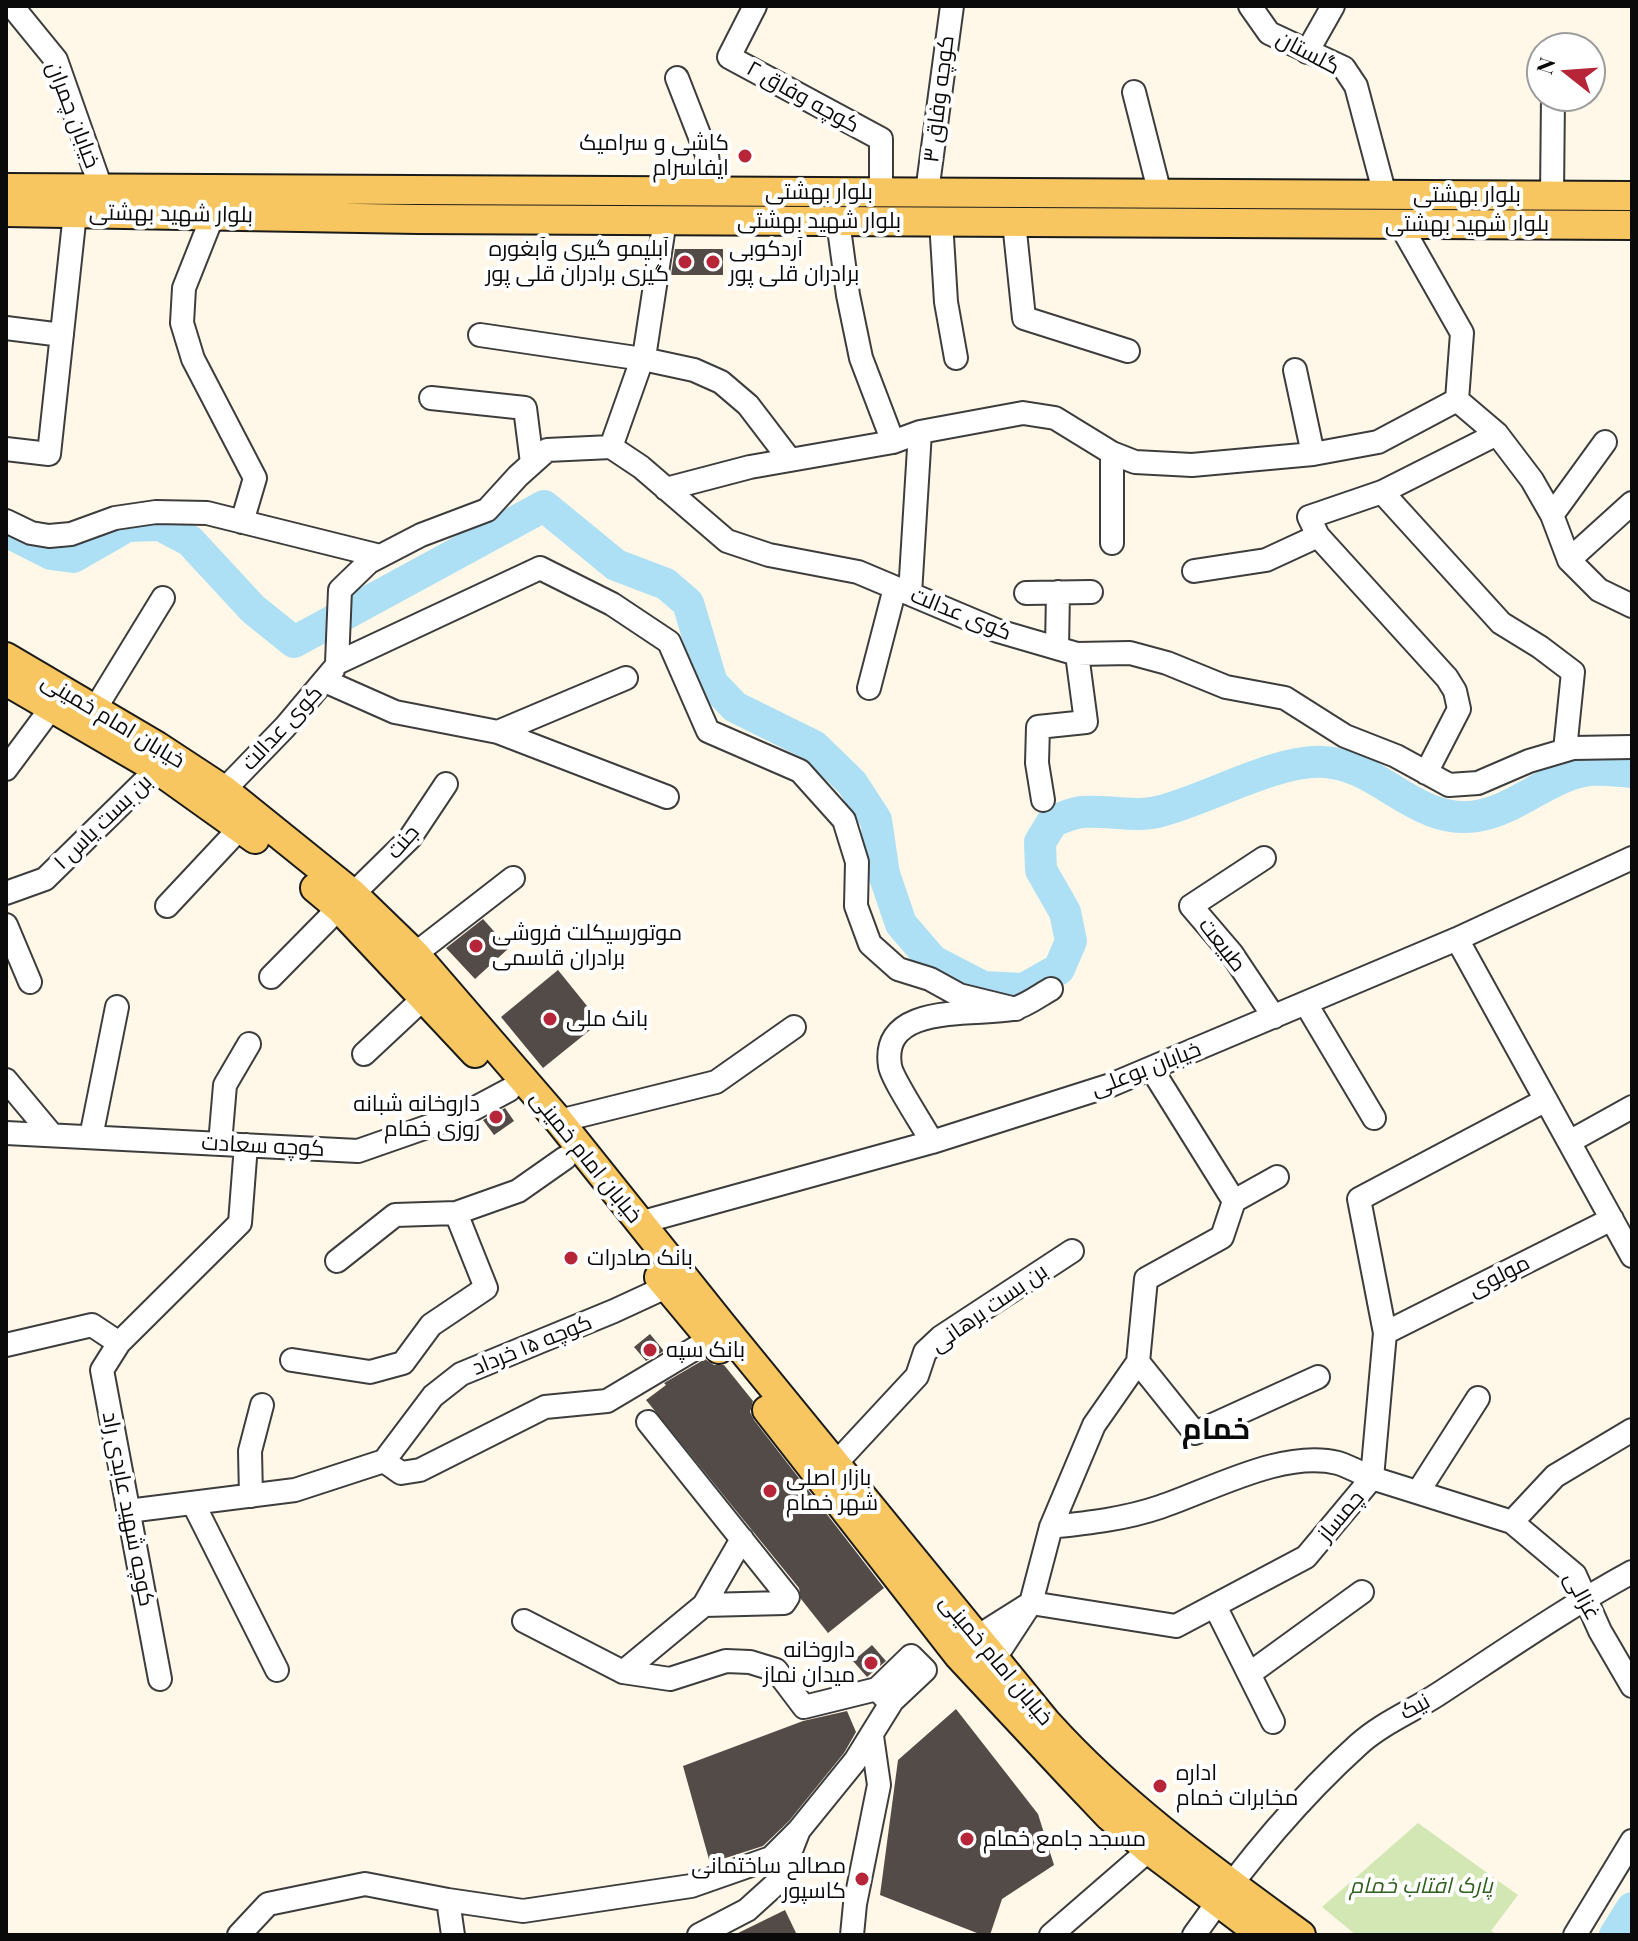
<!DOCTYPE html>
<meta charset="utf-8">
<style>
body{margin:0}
#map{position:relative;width:1638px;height:1941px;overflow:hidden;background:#fff8e8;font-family:"Playfair Display",serif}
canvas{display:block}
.frame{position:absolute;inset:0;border:8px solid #0a0a0a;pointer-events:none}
.north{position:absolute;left:1526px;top:32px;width:80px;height:80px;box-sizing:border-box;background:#fff;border:2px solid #9d9d9d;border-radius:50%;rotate:287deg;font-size:22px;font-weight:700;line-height:32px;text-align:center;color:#0a0a0a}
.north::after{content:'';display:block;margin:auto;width:28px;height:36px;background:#b72538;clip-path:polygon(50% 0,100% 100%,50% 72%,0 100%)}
</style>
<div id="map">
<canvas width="1638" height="1941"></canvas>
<div class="frame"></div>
<div class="north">N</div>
</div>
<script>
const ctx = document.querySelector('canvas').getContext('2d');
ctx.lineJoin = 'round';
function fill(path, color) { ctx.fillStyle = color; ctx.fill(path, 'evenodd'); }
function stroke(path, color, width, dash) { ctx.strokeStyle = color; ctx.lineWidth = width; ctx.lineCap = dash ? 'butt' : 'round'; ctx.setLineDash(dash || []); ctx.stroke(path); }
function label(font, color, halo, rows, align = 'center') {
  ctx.font = font + ' "Playfair Display",Cairo,serif'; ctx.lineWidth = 8; ctx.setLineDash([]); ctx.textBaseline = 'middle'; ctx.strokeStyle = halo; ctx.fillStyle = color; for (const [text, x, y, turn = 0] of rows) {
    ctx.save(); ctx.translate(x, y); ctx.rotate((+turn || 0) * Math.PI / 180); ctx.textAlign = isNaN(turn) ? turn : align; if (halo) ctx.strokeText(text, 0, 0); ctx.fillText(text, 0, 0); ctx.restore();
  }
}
const green = new Path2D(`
 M1418 1823 1518 1895 1491 1931 1499 1935H1356L1322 1907Z`);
const river = new Path2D(`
 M6 531 51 554 73 557 127 526 160 525 190 541 253 609 294 642 544 506 616 565 666 584 688 603 712 683 735 707 814 746 852 783 876 820 884 874 901 924 933 961 983 987 1024 989 1059 969 1071 941 1065 912 1041 870 1040 842 1053 821C1062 818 1072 813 1082 812 1108 810 1136 818 1161 811 1208 799 1277 759 1324 762 1379 764 1417 826 1477 816 1515 810 1545 779 1583 771 1598 768 1617 771 1632 772
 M1615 1935 1632 1908`);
const building = new Path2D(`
 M675 249H723V275H671Z
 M483 919 509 948 475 979 446 948Z
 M558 970 600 1022 543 1068 501 1017Z
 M505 1108 514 1121 494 1135 483 1120Z
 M650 1334 664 1351 646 1361 634 1347Z
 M705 1359 714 1365H724L753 1401 750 1412 754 1420 884 1588 828 1633 801 1599 799 1588 646 1400 666 1385 664 1383Z
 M872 1645 886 1661 867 1677 853 1661Z
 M956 1709 1038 1814 1054 1865 1002 1899 990 1935H982L880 1895 898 1760Z
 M847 1711 856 1732 844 1753 789 1821 763 1846 710 1863 683 1766 803 1721Z
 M785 1910 797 1935H734Z`);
const minor = new Path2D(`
 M12 6 56 60 101 188
 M755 6 729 57 881 139V192
 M1250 6 1269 33 1344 68 1356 86 1385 195
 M1307 52 1333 6
 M677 78 707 155 711 191
 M1134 92 1160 194
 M927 192 952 6
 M1552 196 1553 96
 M213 215 184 288 182 323 193 359 255 478 242 522
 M838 221 848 295 861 358 893 442
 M941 221 946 302 956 358
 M1014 222 1024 318 1128 351
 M1400 224 1462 333 1457 400
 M6 328 62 335
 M480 335 643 359 694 370 721 382 748 405 790 460
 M1295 370 1313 454
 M431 398 525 408 532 463
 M1457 400 1497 434 1532 480 1552 515 1569 560 1599 590 1632 606
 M611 447 645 351 665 220
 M6 449 49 454 75 213
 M1112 453V543
 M666 489 750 467 893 442 920 432 1023 413 1055 418 1112 453 1135 462 1192 465 1313 454 1378 442 1457 400
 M1382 492 1501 623 1540 647 1573 672 1565 750
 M1552 515 1605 442
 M6 521 31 533 49 536 71 534 115 518 156 512 207 513 380 556
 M1569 560 1632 503
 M1194 571 1266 560 1318 536
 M1026 593 1091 592
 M910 594 920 432
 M1057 648 1058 592
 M337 663 340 590 369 562 421 535 487 510 518 476 547 450 611 447 641 467 727 541 769 555 858 572 998 631 1077 654 1130 653 1167 663 1226 687 1285 698 1345 736 1396 756 1449 785 1478 783 1529 761 1573 748 1632 747
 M337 663 540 568 612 604 669 642 708 731 800 771 844 820 857 862 856 906 870 944 898 969 930 979 959 995 1016 1009
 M325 681 395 712 498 732 667 797
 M869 688 895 588
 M95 709 163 598
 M498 732 626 678
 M6 769 52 707
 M1426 773 1459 709 1455 691 1447 678 1318 536 1309 517 1382 492 1497 434
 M224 790 285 727 333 670
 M1043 800 1037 763 1038 727 1086 722 1077 654
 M1264 858 1191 906 1232 954 1274 1017
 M6 893 45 879 157 769
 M353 894 410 838 446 784
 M167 906 241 827
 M6 925 30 982
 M1457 939 1632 1256
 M415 954 513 878
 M271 977 339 908
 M1306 1004 1374 1118
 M364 1054 425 997
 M1151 1068 1234 1201
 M6 1080 52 1135
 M559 1121 716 1082 794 1027
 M6 1133 358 1151 464 1114 509 1090
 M91 1137 117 1007
 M932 1142C924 1127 892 1079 890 1066 880 1002 975 1016 1013 1009 1026 1006 1040 995 1051 989
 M1569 1142 1632 1107
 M220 1144 225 1085 249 1044
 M639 1223 932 1142 1111 1085 1457 939 1632 858
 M337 1261 395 1215 456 1213
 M1385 1333 1612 1219
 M6 1345 92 1325 119 1343
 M292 1360 370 1372 403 1363 431 1325 486 1288 456 1213 518 1191 565 1158
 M1138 1362 1195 1433 1318 1377
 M648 1422 788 1597 784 1603 704 1605
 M384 1461 401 1473 420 1470 545 1407 607 1401 711 1339
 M384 1461 433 1396 461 1374 614 1311 666 1287
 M825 1475 917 1376 925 1352 941 1337 1072 1251
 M1418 1492 1478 1398
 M251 1496 250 1451 262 1405
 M193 1503 277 1670
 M128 1511 295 1490 384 1461
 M1512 1522 1575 1575 1600 1631 1632 1686
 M1051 1527C1088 1523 1125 1519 1160 1507 1211 1490 1284 1449 1338 1463 1350 1467 1361 1473 1372 1478L1385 1333 1359 1199 1546 1100
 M1215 1606 1273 1722
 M524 1621 623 1672 670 1679 726 1661 750 1662 776 1670 804 1707 877 1689
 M977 1637 1031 1603 1176 1626 1306 1557 1372 1478 1512 1522 1555 1476 1632 1430
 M911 1656 925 1670 890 1703 877 1689Z
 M995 1658 1031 1603 1051 1527 1094 1425 1138 1362 1146 1279 1222 1237 1234 1201 1277 1177
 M623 1672 704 1605 742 1539
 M1249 1674 1362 1592
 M160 1679 102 1370 119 1343 240 1223 246 1145
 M448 1900 453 1935
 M239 1935 268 1904 365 1884 448 1900 523 1911 691 1886 771 1858 799 1830
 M699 1935 747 1910 779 1881 799 1830 855 1761 891 1703
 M852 1935 855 1904 879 1785 872 1736
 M1051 1935 1149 1850
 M1194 1935C1242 1867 1296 1801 1358 1745 1382 1723 1413 1711 1440 1693 1504 1651 1566 1608 1632 1572
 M1575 1935 1632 1841`);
const major = new Path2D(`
 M6 188 1632 196
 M6 212 418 219 1632 225
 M6 657 157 746 224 790 353 894 415 954 559 1121 722 1325 1048 1724C1122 1806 1212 1870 1301 1935
 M6 681 157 769 255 839
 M315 888 339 908 475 1053
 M659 1277 719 1349
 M767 1410 958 1655 1071 1776 1109 1816 1149 1850 1262 1935`);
const markers = [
 [745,156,8,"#b72538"],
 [685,262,8,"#b72538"],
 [713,262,8,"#b72538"],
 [476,946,8,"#b72538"],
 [550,1019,8,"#b72538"],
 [496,1117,8,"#b72538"],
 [571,1258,8,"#b72538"],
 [650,1350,8,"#b72538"],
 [770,1491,8,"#b72538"],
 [871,1663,8,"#b72538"],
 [1160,1786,8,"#b72538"],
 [967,1839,8,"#b72538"],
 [862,1879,8,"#b72538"]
];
const streetNames = [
 ["گلستان",1308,53,28],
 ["کوچه وفاق ۲",803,97,29],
 ["کوچه وفاق ۳",939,99,-83],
 ["خیابان چمران",73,115,69],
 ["بلوار بهشتی",819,192],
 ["بلوار بهشتی",1467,195],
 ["بلوار شهید بهشتی",171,214,1],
 ["بلوار شهید بهشتی",819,221],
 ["بلوار شهید بهشتی",1467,224],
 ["کوی عدالت",961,614,22],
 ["خیابان امام خمینی",113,721,31],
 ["کوی عدالت",282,728,-47],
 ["بن بست یاس ۱",103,822,-44],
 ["جنت",403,842,-49],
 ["طبيعت",1222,945,52],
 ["خیابان بوعلی",1146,1069,-21],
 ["کوچه سعادت",263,1146,3],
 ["خیابان امام خمینی",586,1157,51],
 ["مولوی",1499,1276,-27],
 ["بن بست برهانی",989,1308,-35],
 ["کوچه ۱۵ خرداد",532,1345,-22],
 ["کوچه شهید عابدی راد",128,1509,79],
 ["چمساز",1341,1516,-50],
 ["غزالی",1582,1596,61],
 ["خیابان امام خمینی",996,1660,50],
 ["نیک",1415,1707,-29]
];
const poiNames = [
 ["کاشی و سرامیک",729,143,"right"],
 ["ایفاسرام",729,168,"right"],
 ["آبلیمو گیری وآبغوره",669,249,"right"],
 ["گیری برادران قلی پور",669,274,"right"],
 ["آردکوبی",729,249],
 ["برادران قلی پور",729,274],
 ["موتورسیکلت فروشی",492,933],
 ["برادران قاسمی",492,958],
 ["بانک ملی",566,1019],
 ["داروخانه شبانه",480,1104,"right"],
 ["روزی خمام",480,1129,"right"],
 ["بانک صادرات",587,1258],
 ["بانک سپه",666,1350],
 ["بازار اصلی",786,1478],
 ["شهر خمام",786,1503],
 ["داروخانه",855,1650,"right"],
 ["میدان نماز",855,1675,"right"],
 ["اداره",1176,1773],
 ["مخابرات خمام",1176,1798],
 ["مسجد جامع خمام",983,1839],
 ["مصالح ساختمانی",846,1866,"right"],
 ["کاسپور",846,1891,"right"]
];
const parkNames = [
 ["پارک افتاب خمام",1421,1886]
];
const districtNames = [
 ["خمام",1216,1430]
];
fill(green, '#d2e7b3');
stroke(river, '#aee0f5', 32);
fill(building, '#534b47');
stroke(minor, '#3d3d3d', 26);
stroke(major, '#1b1b1b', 32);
stroke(minor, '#fff', 22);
stroke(major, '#f7c660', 28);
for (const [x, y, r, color] of markers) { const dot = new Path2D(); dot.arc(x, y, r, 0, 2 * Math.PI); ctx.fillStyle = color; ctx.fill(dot); stroke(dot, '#fff', 3); }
label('22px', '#0a0a0a', '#fff', streetNames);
label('22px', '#0a0a0a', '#fff', poiNames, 'left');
label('italic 22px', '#30601d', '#fff', parkNames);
label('bold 30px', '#0a0a0a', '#fff', districtNames);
</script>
